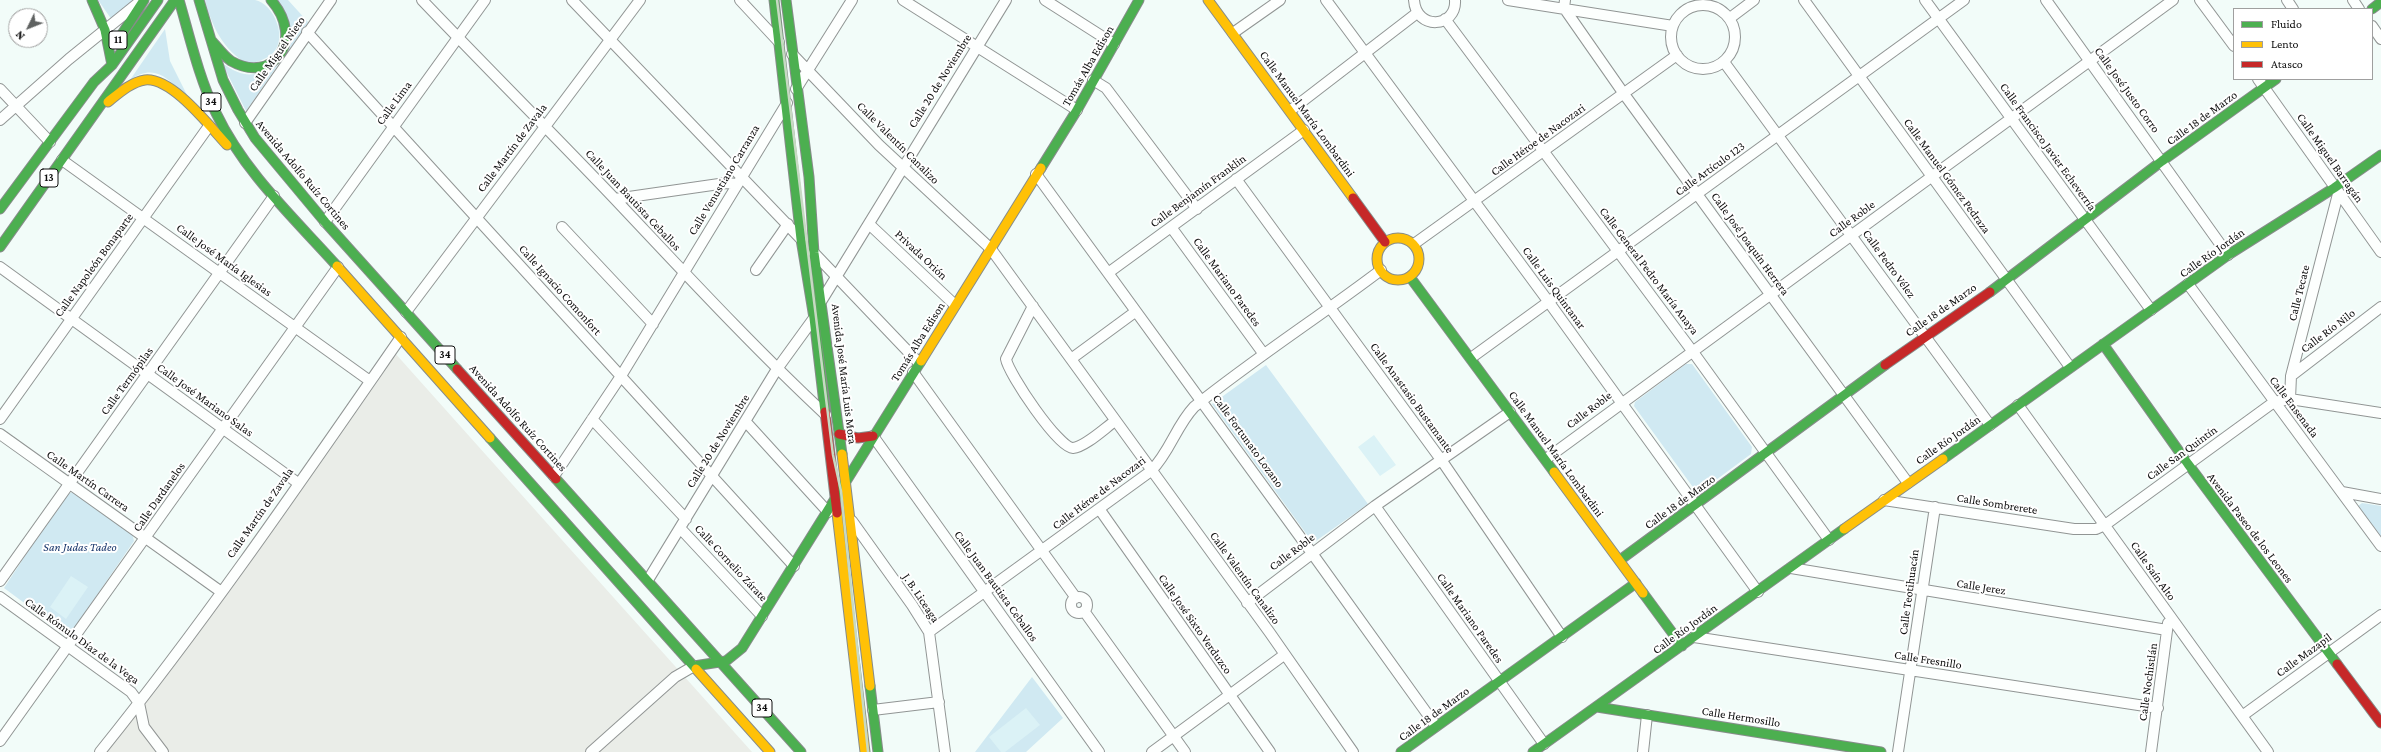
<!DOCTYPE html>
<meta charset="utf-8">
<style>
body{margin:0}
#map{position:relative;width:2381px;height:752px;overflow:hidden;background:#f2fcf9;font-family:"Crimson Pro",serif}
canvas{display:block}
.legend{position:absolute;left:2233px;top:8px;width:140px;height:72px;box-sizing:border-box;background:#fff;border:1px solid #9f9f9f;margin:0;padding:5px 7px;list-style:none;font-size:12px;color:#0e0e0e}
.legend li{display:flex;align-items:center;gap:8px;height:20px}
.legend b{width:20px;border:1px solid #9f9f9f}
.north{position:absolute;left:8px;top:8px;width:40px;height:40px;box-sizing:border-box;background:#fff;border:1px solid #9f9f9f;border-radius:50%;rotate:227deg;font-size:11px;font-weight:700;line-height:16px;text-align:center;color:#0e0e0e}
.north::after{content:'';display:block;margin:auto;width:14px;height:18px;background:#5e6160;clip-path:polygon(50% 0,100% 100%,50% 72%,0 100%)}
</style>
<div id="map">
<canvas width="2381" height="752"></canvas>
<ul class="legend">
<li><b style="height:5px;background:#4caf50"></b>Fluido</li>
<li><b style="height:5px;background:#ffc107"></b>Lento</li>
<li><b style="height:5px;background:#c62828"></b>Atasco</li>
</ul>
<div class="north">N</div>
</div>
<script>
const ctx = document.querySelector('canvas').getContext('2d');
ctx.lineJoin = 'round';
function fill(path, color) { ctx.fillStyle = color; ctx.fill(path, 'evenodd'); }
function stroke(path, color, width, dash) { ctx.strokeStyle = color; ctx.lineWidth = width; ctx.lineCap = dash ? 'butt' : 'round'; ctx.setLineDash(dash || []); ctx.stroke(path); }
function label(font, color, halo, rows, align = 'center') {
  ctx.font = font + ' "Crimson Pro",serif'; ctx.lineWidth = 4; ctx.setLineDash([]); ctx.textBaseline = 'middle'; ctx.strokeStyle = halo; ctx.fillStyle = color; for (const [text, x, y, turn = 0] of rows) {
    ctx.save(); ctx.translate(x, y); ctx.rotate((+turn || 0) * Math.PI / 180); ctx.textAlign = isNaN(turn) ? turn : align; if (halo) ctx.strokeText(text, 0, 0); ctx.fillText(text, 0, 0); ctx.restore();
  }
}
const industrial = new Path2D(`
 M394 352 562 540 752 752H107Z`);
const green = new Path2D(`
 M98 0H133L112 20Z
 M205 0C220 0 240 0 255 0 274 4 288 38 273 53 265 60 257 62 247 64 223 49 212 27 205 0Z
 M274 0H288L308 22 284 58Z
 M165 29 170 61 190 101C171 82 157 61 130 80Z
 M222 63C245 79 254 77 278 65L246 111Z
 M1686 364H1692L1752 447 1751 454 1701 491 1695 490 1634 406 1635 402Z
 M1266 365 1368 504 1313 543 1212 404Z
 M73 492 132 533 134 541 73 630 65 633 4 588 65 495Z
 M2362 503 2381 506V540L2360 511 2358 506Z
 M1032 677 1063 718 1026 752H975Z`);
const pitch = new Path2D(`
 M1374 435 1396 465 1380 476 1358 447Z
 M71 576 88 587 66 619 50 607Z
 M1026 708 1040 725 1005 752H1001L989 737Z`);
const street = new Path2D(`
 M422 0C485 66 550 131 613 197 683 271 752 346 826 415
 M572 0 801 239
 M740 0 779 42
 M903 0 1077 110
 M1045 0 1114 44
 M1326 0 1548 301 1758 592
 M1414 0C1416 31 1457 28 1455 0
 M1508 0 1673 26
 M1565 0 1564 8 1624 94 1908 483
 M1804 0 2070 367
 M1925 0 2151 310
 M2046 0 2228 255
 M2200 0 2234 46
 M2287 0 2293 9
 M2353 0 2359 9
 M1671 37a32 32 0 1 1 64 0a32 32 0 1 1-64 0Z
 M1730 18 1754 0
 M1445 19 1693 352 1829 540
 M2372 26 2381 39
 M307 32 794 566
 M1233 33 1280 0
 M792 54 879 145 991 249 1270 633 1353 752
 M1724 62 1990 425
 M2258 79 2381 252
 M1093 80 1106 88 1197 209
 M0 89 50 142
 M796 89 852 0
 M1291 110 1417 13
 M0 120 69 59 137 4
 M245 123 331 0
 M62 160 370 381
 M1036 174C1170 357 1304 541 1436 726
 M1236 179 1442 461 1562 637
 M615 199 726 183 737 184
 M325 222 485 0
 M869 224 955 305
 M562 227 653 324
 M1171 227 1263 353
 M1414 244 1677 55
 M814 253 919 363
 M0 267 298 483
 M756 270 788 224
 M1108 273 1304 130
 M2188 284 2381 546
 M822 300 1006 0
 M1033 306 1006 359C1008 373 1059 449 1073 448 1085 447 1105 428 1115 421
 M406 312 640 0
 M1471 358 1964 0
 M1071 359 1135 312
 M913 372 1076 598
 M2291 376 2381 307
 M2290 399 2291 376 2338 194
 M2018 405 2268 752
 M0 419 209 126
 M592 419 686 519
 M746 422 828 512
 M0 434 220 591
 M873 436 1099 752
 M1546 459 2173 0
 M554 476 621 376 787 103
 M2342 492 2381 499
 M1884 500 2074 529H2096L2105 525 2274 402 2290 399 2381 413
 M1375 506 1544 744
 M1100 510 1270 752
 M852 521 912 605 929 632 945 752
 M680 528 762 616
 M1791 568 2167 630
 M648 580 777 369 814 318
 M0 581 274 196
 M0 597 131 692 139 703 144 727 163 752
 M1071 605a8 8 0 1 1 16 0a8 8 0 1 1-16 0Z
 M1247 603 1375 506 1510 412
 M1084 611 1185 752
 M929 632 1151 471C1170 452 1176 426 1194 407 1255 358 1319 317 1381 270
 M1694 637 2158 708
 M873 710 939 702
 M2242 716 2381 615
 M0 741 338 267
 M100 752C207 619 304 477 401 337
 M591 752 675 677 694 666
 M1152 752 1284 655
 M1643 752 1647 715
 M1898 752 1935 507
 M2151 752 2168 623`);
const fast = new Path2D(`
 M92 0 105 30 112 65
 M179 0C190 38 199 78 216 113 244 172 294 218 337 266
 M199 0 223 80 238 110 255 138 325 222 457 369
 M774 0 801 239 814 318 825 412
 M786 0 809 177 814 253 842 454
 M2372 9 2381 2
 M122 34 144 0
 M212 41C218 48 224 56 231 61 273 85 306 40 271 0
 M1041 168 1077 110 1139 0
 M0 209 94 82 112 65 158 0
 M0 247 175 0
 M1410 277 1554 472
 M1990 292 2162 161 2276 79
 M2103 344 2188 464 2337 664
 M490 438 696 669
 M1943 459 2228 255 2334 188 2381 155
 M556 479 801 752
 M1620 560 1885 365
 M1643 593 1682 646
 M694 666 726 661 742 648 921 361
 M870 686 878 752
 M1597 707 1881 752
 M1401 752 1636 583
 M1533 752 1844 529`);
const slow = new Path2D(`
 M1208 0 1353 198
 M108 102C118 94 131 82 145 80 172 77 210 127 227 145
 M1377 259a21 21 0 1 1 42 0a21 21 0 1 1-42 0Z
 M337 266 490 438
 M921 361 1041 168
 M842 454 870 686
 M1554 472 1643 593
 M837 513 865 752
 M1844 529 1943 459
 M696 669 770 752`);
const jam = new Path2D(`
 M1353 198 1385 242
 M1885 365 1990 292
 M457 369 556 479
 M825 412 837 513
 M839 434 858 438 873 436
 M2337 664 2381 723`);
const rail = new Path2D(`
 M777 0 833 455 841 491 868 752`);
const shields = [
 [118,40,18],
 [211,102,20],
 [49,178,18],
 [445,355,20],
 [762,708,20]
];
const shieldNames = [
 ["11",118,40],
 ["34",211,102],
 ["13",49,178],
 ["34",445,355],
 ["34",762,708]
];
const streetNames = [
 ["Calle Miguel Nieto",277,54,-55],
 ["Tomás Alba Edison",1088,66,-60],
 ["Calle 20 de Noviembre",940,81,-58],
 ["Calle José Justo Corro",2127,90,54],
 ["Calle Lima",394,103,-54],
 ["Calle Manuel María Lombardini",1307,114,54],
 ["Calle 18 de Marzo",2202,118,-36],
 ["Calle Héroe de Nacozari",1538,140,-36],
 ["Calle Valentín Canalizo",898,143,45],
 ["Calle Francisco Javier Echeverría",2048,147,54],
 ["Calle Martín de Zavala",512,148,-53],
 ["Calle Miguel Barragán",2330,158,55],
 ["Calle Artículo 123",1710,169,-36],
 ["Avenida Adolfo Ruíz Cortines",303,175,50],
 ["Calle Manuel Gómez Pedraza",1947,176,54],
 ["Calle Venustiano Carranza",724,180,-59],
 ["Calle Benjamín Franklin",1198,191,-36],
 ["Calle Juan Bautista Ceballos",633,200,47],
 ["Calle Roble",1852,219,-36],
 ["Calle José Joaquín Herrera",1750,244,54],
 ["Calle Río Jordán",2212,253,-35],
 ["Privada Orión",921,255,43],
 ["Calle José María Iglesias",224,260,36],
 ["Calle Pedro Vélez",1889,264,54],
 ["Calle Napoleón Bonaparte",94,265,-54],
 ["Calle General Pedro María Anaya",1649,271,53],
 ["Calle Mariano Paredes",1227,282,54],
 ["Calle Luis Quintanar",1554,288,54],
 ["Calle Ignacio Comonfort",560,290,48],
 ["Calle Tecate",2299,293,-76],
 ["Calle 18 de Marzo",1941,310,-35],
 ["Calle Río Nilo",2328,331,-37],
 ["Tomás Alba Edison",918,342,-58],
 ["Avenida José María Luis Mora",844,374,83],
 ["Calle Termópilas",127,381,-54],
 ["Calle Anastasio Bustamante",1412,398,54],
 ["Calle José Mariano Salas",205,400,36],
 ["Calle Ensenada",2294,407,53],
 ["Calle Roble",1589,410,-37],
 ["Avenida Adolfo Ruíz Cortines",518,418,48],
 ["Calle Río Jordán",1948,440,-35],
 ["Calle 20 de Noviembre",718,441,-58],
 ["Calle Fortunato Lozano",1248,441,54],
 ["Calle San Quintín",2182,453,-36],
 ["Calle Manuel María Lombardini",1556,454,54],
 ["Calle Martín Carrera",88,481,35],
 ["Calle Héroe de Nacozari",1099,493,-37],
 ["Calle Dardanelos",159,497,-55],
 ["Calle 18 de Marzo",1680,502,-36],
 ["Calle Sombrerete",1997,504,9],
 ["Calle Martín de Zavala",260,513,-55],
 ["Avenida Paseo de los Leones",2250,528,53],
 ["Calle Roble",1292,552,-37],
 ["Calle Cornelio Zárate",731,563,47],
 ["Calle Saín Alto",2153,571,55],
 ["Calle Valentín Canalizo",1245,578,54],
 ["Calle Juan Bautista Ceballos",996,586,54],
 ["Calle Jerez",1981,587,9],
 ["Calle Teotihuacán",1909,592,-82],
 ["J. B. Liceaga",921,598,56],
 ["Calle Mariano Paredes",1470,618,55],
 ["Calle José Sixto Verduzco",1195,624,55],
 ["Calle Río Jordán",1685,629,-36],
 ["Calle Rómulo Díaz de la Vega",82,641,36],
 ["Calle Mazapil",2304,655,-36],
 ["Calle Fresnillo",1928,660,9],
 ["Calle Nochistlán",2148,682,-82],
 ["Calle 18 de Marzo",1434,714,-36],
 ["Calle Hermosillo",1741,717,9]
];
const parkNames = [
 ["San Judas Tadeo",80,547]
];
fill(industrial, '#eaede8');
fill(green, '#d0e9f2');
fill(pitch, '#dbf2f6');
stroke(street, '#919594', 12);
stroke(fast, '#878c8a', 11);
stroke(slow, '#878c8a', 11);
stroke(jam, '#878c8a', 11);
stroke(street, '#fdfffe', 10);
stroke(fast, '#4caf50', 9);
stroke(slow, '#ffc107', 9);
stroke(jam, '#c62828', 9);
stroke(rail, '#c7d9c3', 2.5);
for (const [x, y, w] of shields) { const box = new Path2D(); box.roundRect(x - w / 2, y - 9, w, 18, 3); ctx.fillStyle = '#fff'; ctx.fill(box); stroke(box, '#0e0e0e', 1); }
label('bold 11px', '#0e0e0e', null, shieldNames);
label('12px', '#0e0e0e', '#fff', streetNames);
label('italic 12px', '#19366b', '#fff', parkNames);
</script>
